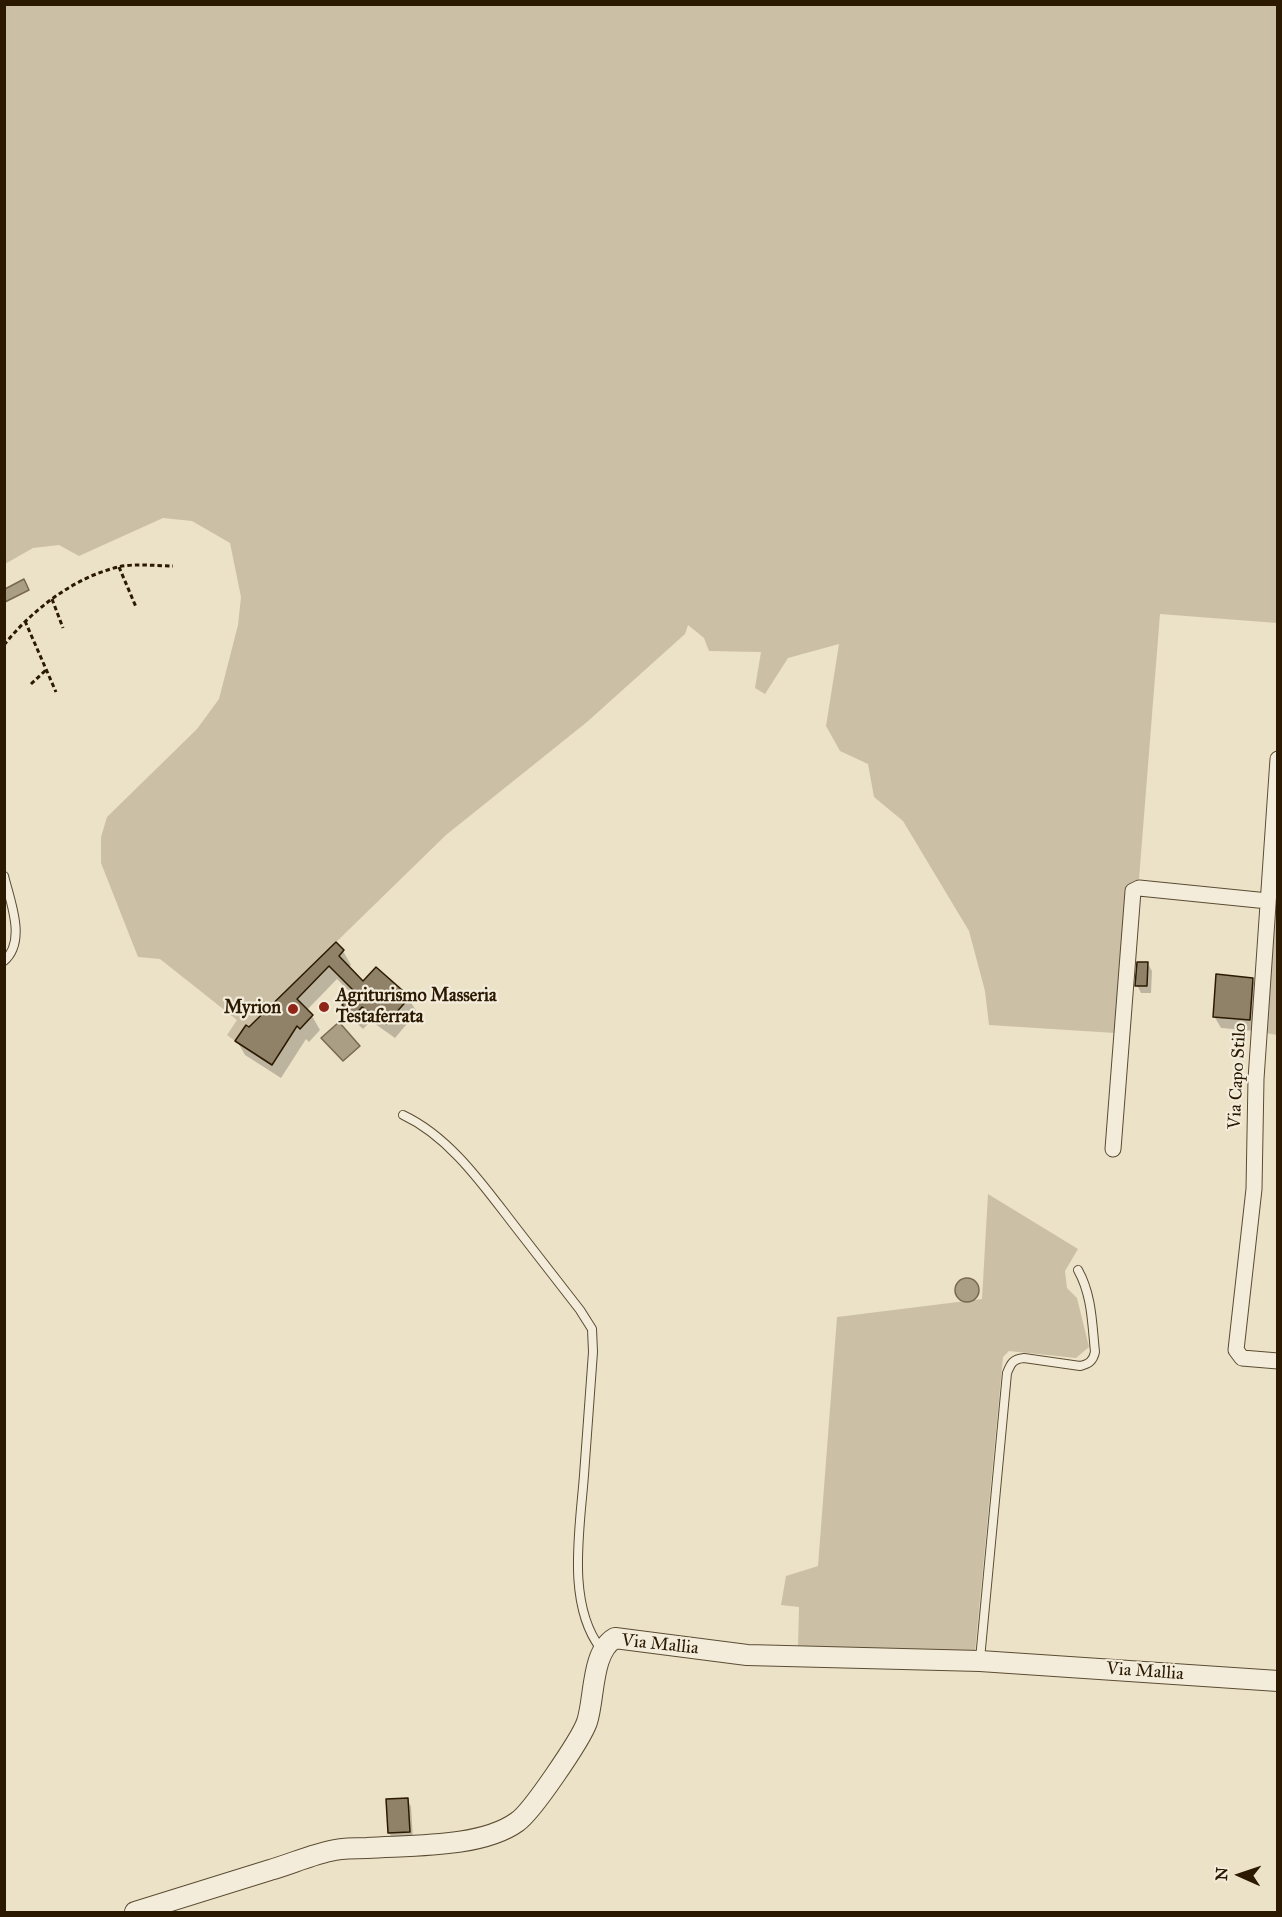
<!DOCTYPE html>
<style>
body{margin:0}
#map{position:relative;width:1282px;height:1917px;overflow:hidden;background:#ece2c7;font-family:"IM FELL Great Primer",serif}
canvas{display:block}
.frame{position:absolute;inset:0;border:6px solid #2b1a01;pointer-events:none}
.north{position:absolute;left:1210px;top:1845px;width:60px;height:60px;-webkit-text-stroke:4px #f3ecdb;paint-order:stroke;rotate:273deg;font-size:16px;font-weight:700;line-height:24px;text-align:center;color:#2b1a01}
.north::after{content:'';display:block;margin:auto;width:21px;height:27px;background:#2b1a01;clip-path:polygon(50% 0,100% 100%,50% 72%,0 100%)}
</style>
<div id="map">
<canvas width="1282" height="1917"></canvas>
<div class="frame"></div>
<div class="north">N</div>
</div>
<script>
const ctx = document.querySelector('canvas').getContext('2d');
ctx.lineJoin = 'round';
function fill(path, color) { ctx.fillStyle = color; ctx.fill(path, 'evenodd'); }
function stroke(path, color, width, dash) { ctx.strokeStyle = color; ctx.lineWidth = width; ctx.lineCap = dash ? 'butt' : 'round'; ctx.setLineDash(dash || []); ctx.stroke(path); }
function label(font, color, halo, rows, align = 'center') {
  ctx.font = font + ' "IM FELL Great Primer",serif'; ctx.lineWidth = 4.5; ctx.setLineDash([]); ctx.textBaseline = 'middle'; ctx.strokeStyle = halo; ctx.fillStyle = color; for (const [text, x, y, turn = 0] of rows) {
    ctx.save(); ctx.translate(x, y); ctx.rotate((+turn || 0) * Math.PI / 180); ctx.textAlign = isNaN(turn) ? turn : align; if (halo) ctx.strokeText(text, 0, 0); ctx.fillText(text, 0, 0); ctx.restore();
  }
}
const green = new Path2D(`
 M4 5H1277V623L1160 614 1139 879 1132 882 1125 888 1115 1033 989 1025 985 991 969 931 903 821 874 797 868 764 840 751 826 726 839 644 788 658 765 694 755 688 761 652 709 651 704 638 688 625 685 634 587 722 446 835 249 1027 246 1025 235 1041 227 1035 237 1020 160 959 138 957 101 863V837L107 817 197 729 219 699 238 625 241 597 230 543 192 521 163 518 79 556 59 545 33 548 5 564Z
 M1277 825V1035L1266 1033Z
 M988 1194 1078 1249 1065 1271 1067 1288 1077 1298 1089 1347 1076 1358 1009 1351 1003 1357 975 1652 798 1648 799 1607 781 1605 786 1576 818 1566 837 1317 982 1299Z`);
const water = new Path2D(`
 M24 579 29 590 5 602V589Z
 M339 1022 360 1046 343 1061 321 1038Z
 M955 1290a12 12 0 1 1 24 0a12 12 0 1 1-24 0Z`);
const shadow = new Path2D(`
 M343 951 351 965 348 968 363 983 408 998 417 1012 395 1038 371 1021 363 1029 352 1019 344 1005 353 995 337 979 306 1011 312 1016 320 1030 309 1042 306 1039 281 1078 245 1055 237 1041Z
 M1148 964 1152 971 1151 993H1141L1137 985Z
 M1252 979 1259 991 1256 1031 1221 1028 1214 1016Z
 M407 1799 411 1807 413 1839 394 1840 389 1833Z`);
const building = new Path2D(`
 M336 942 344 950 339 956 363 981 376 967 410 997 386 1024 362 1007 354 1016 342 1005 354 991 329 966 297 999 313 1015 300 1029 297 1026 272 1065 235 1041 246 1025 249 1027Z
 M1137 962H1148L1147 986H1135Z
 M1216 974 1253 978 1250 1020 1213 1017Z
 M408 1798 410 1832 388 1833 386 1799Z`);
const path = new Path2D(`
 M119 567 136 607
 M52 599 63 628
 M25 621 56 692
 M4 645C32 610 73 578 118 567 135 563 156 566 173 566
 M31 684 46 670`);
const service = new Path2D(`
 M4 876C10 901 27 941 4 961
 M403 1115C450 1137 483 1185 514 1225 536 1253 558 1282 580 1310L592 1329 593 1352C590 1393 587 1434 584 1475 580 1529 566 1604 601 1649
 M980 1659 1007 1373C1011 1363 1013 1359 1024 1358L1080 1366C1089 1364 1093 1361 1095 1352 1092 1323 1092 1295 1078 1270`);
const minor = new Path2D(`
 M1278 759 1256 1079 1254 1189 1236 1350 1242 1358 1278 1361
 M1113 1149 1133 891 1139 888 1268 901`);
const tertiary = new Path2D(`
 M135 1912C180 1898 225 1884 270 1870 291 1864 313 1854 335 1850 345 1848 356 1848 367 1848 410 1845 481 1848 517 1822 532 1812 581 1739 587 1722 595 1697 591 1652 615 1638L747 1655 980 1661 1278 1681`);
const markers = [
 [324,1007,6,"#8f2418"],
 [293,1009,6,"#8f2418"]
];
const poiNames = [
 ["Agriturismo Masseria",336,997],
 ["Testaferrata",336,1018],
 ["Myrion",281,1009,"right"]
];
const streetNames = [
 ["Via Capo Stilo",1238,1076,-87],
 ["Via Mallia",660,1645,6],
 ["Via Mallia",1145,1672,4]
];
fill(green, '#cbc0a5');
fill(water, '#aa9e84');
stroke(water, '#776950', 1.5);
fill(shadow, '#0003');
fill(building, '#8f8268');
stroke(building, '#2b1a01', 1.5);
stroke(service, '#5b4c32', 10);
stroke(minor, '#5b4c32', 17);
stroke(tertiary, '#5b4c32', 22);
stroke(path, '#2b1a01', 3, [4.5, 3]);
stroke(service, '#f3ecdb', 8);
stroke(minor, '#f3ecdb', 15);
stroke(tertiary, '#f3ecdb', 20);
for (const [x, y, r, color] of markers) { const dot = new Path2D(); dot.arc(x, y, r, 0, 2 * Math.PI); ctx.fillStyle = color; ctx.fill(dot); stroke(dot, '#f3ecdb', 2); }
label('bold 18px', '#2b1a01', '#f3ecdb', poiNames, 'left');
label('18px', '#2b1a01', '#f3ecdb', streetNames);
</script>
